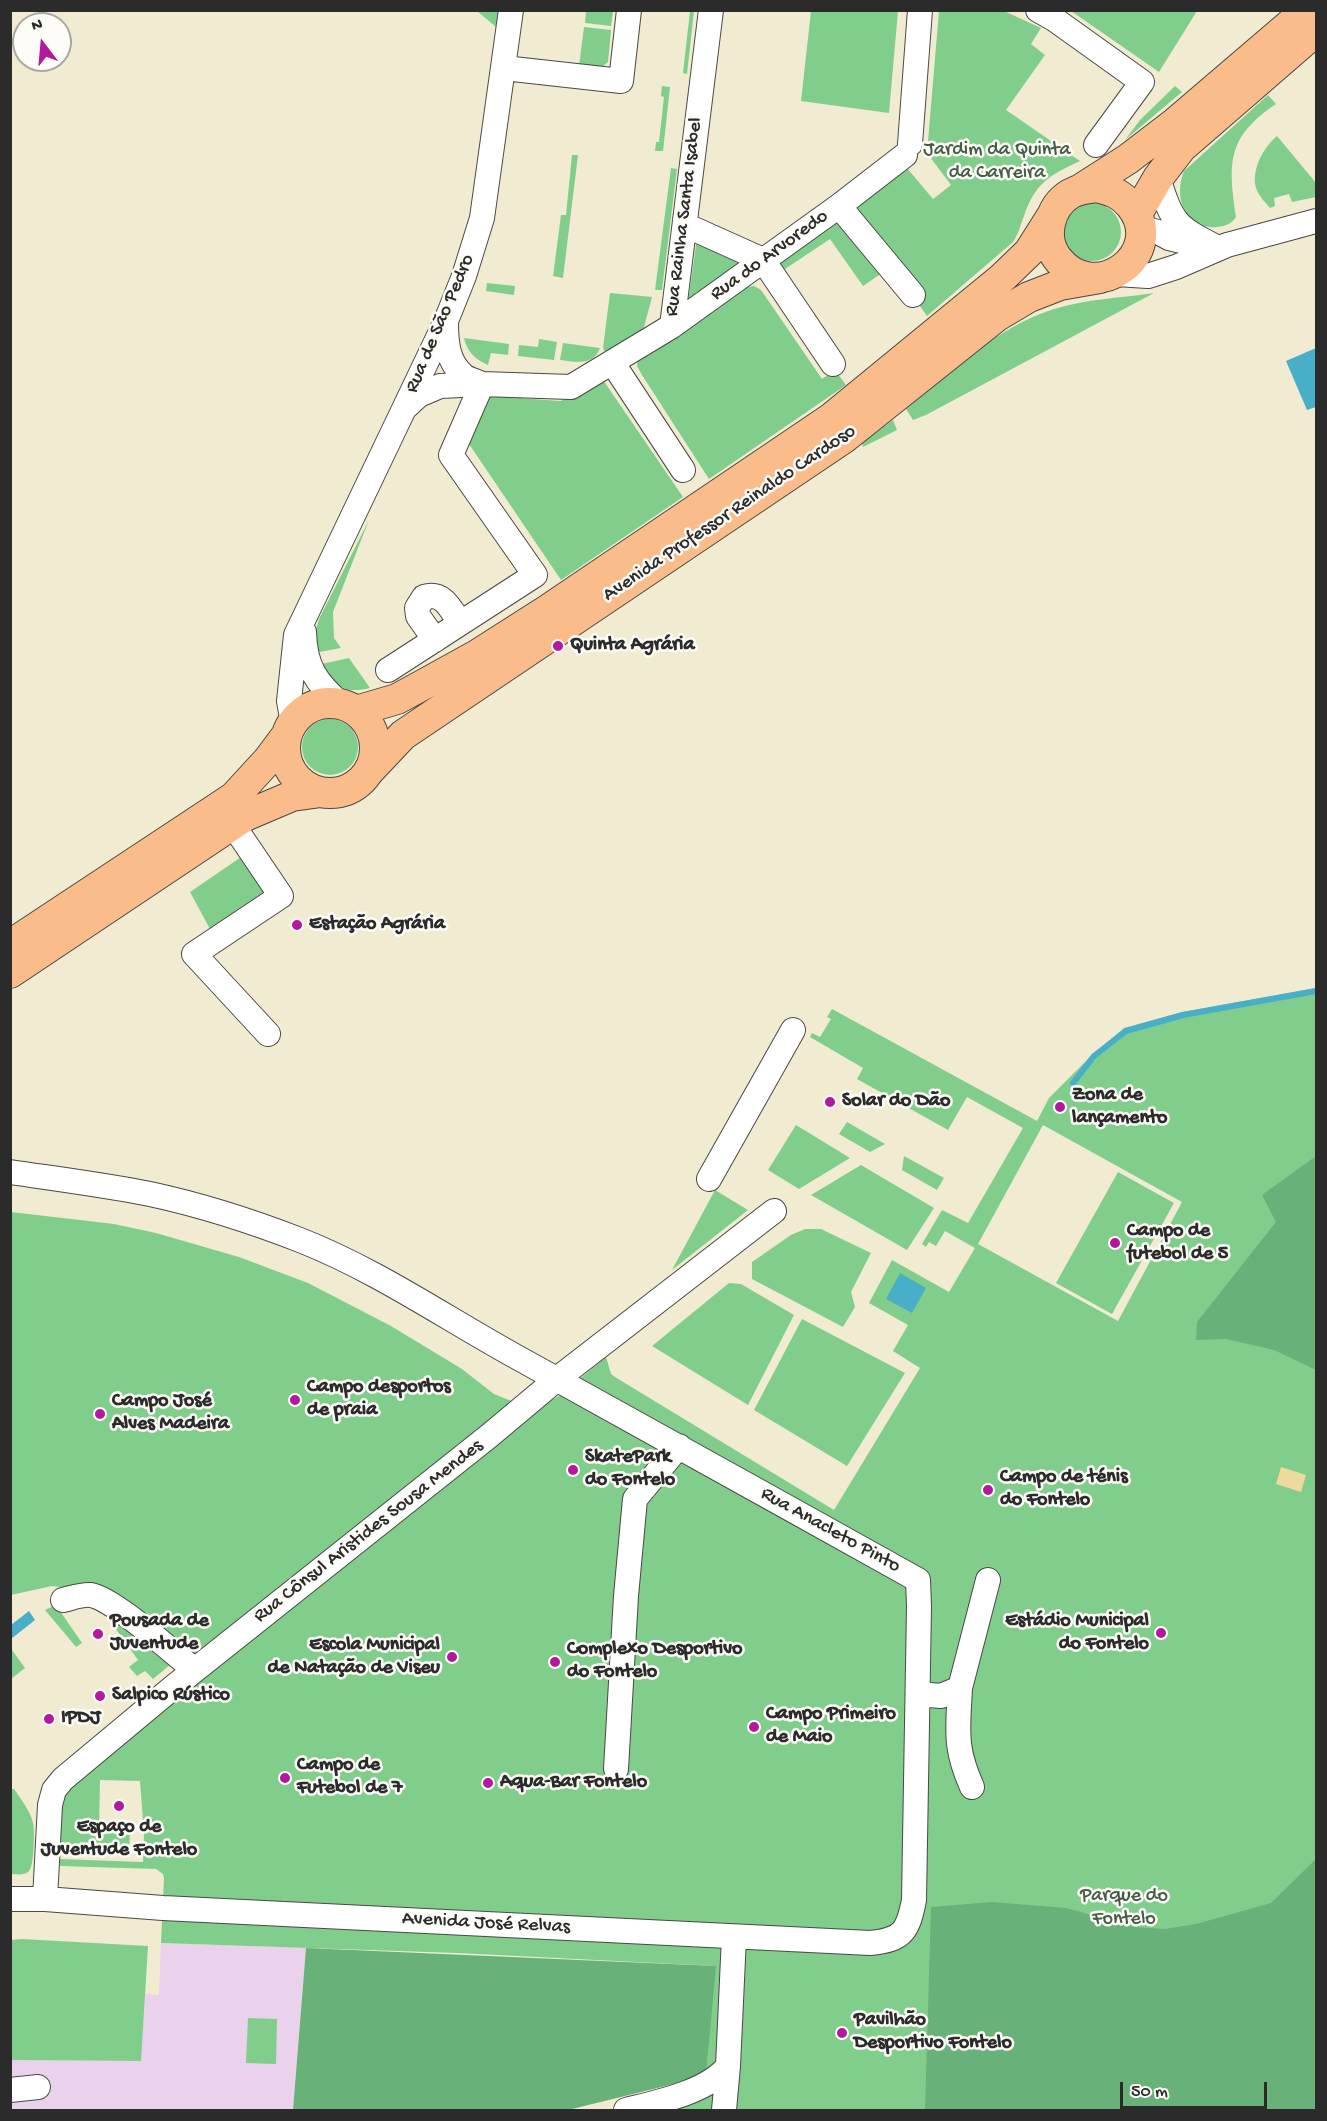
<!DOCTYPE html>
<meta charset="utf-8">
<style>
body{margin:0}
#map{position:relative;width:1327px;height:2121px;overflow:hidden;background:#f1ebd2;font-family:"Gochi Hand",sans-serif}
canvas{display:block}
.frame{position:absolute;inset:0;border:12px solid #2b2b2b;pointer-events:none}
.north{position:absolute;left:12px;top:12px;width:60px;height:60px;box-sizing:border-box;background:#fdfcf7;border:2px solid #a9a8a5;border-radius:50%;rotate:344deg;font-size:16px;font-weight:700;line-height:24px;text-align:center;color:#2b2b2b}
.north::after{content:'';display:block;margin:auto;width:21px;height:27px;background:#b5179e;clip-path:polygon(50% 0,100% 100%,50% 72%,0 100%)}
.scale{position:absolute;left:1120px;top:2082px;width:147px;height:27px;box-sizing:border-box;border:3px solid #2b2b2b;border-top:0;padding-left:8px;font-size:18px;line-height:21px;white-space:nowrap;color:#2b2b2b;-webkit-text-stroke:4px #fdfcf7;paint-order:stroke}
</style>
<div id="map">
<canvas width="1327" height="2121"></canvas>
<div class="frame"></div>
<div class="north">N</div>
<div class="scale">50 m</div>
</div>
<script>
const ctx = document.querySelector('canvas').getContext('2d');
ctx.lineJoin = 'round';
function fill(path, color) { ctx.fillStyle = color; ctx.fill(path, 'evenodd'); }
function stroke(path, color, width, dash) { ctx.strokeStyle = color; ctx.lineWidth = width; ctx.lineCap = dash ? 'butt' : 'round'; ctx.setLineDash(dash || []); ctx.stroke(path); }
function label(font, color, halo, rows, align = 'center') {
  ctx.font = font + ' "Gochi Hand",sans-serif'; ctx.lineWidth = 5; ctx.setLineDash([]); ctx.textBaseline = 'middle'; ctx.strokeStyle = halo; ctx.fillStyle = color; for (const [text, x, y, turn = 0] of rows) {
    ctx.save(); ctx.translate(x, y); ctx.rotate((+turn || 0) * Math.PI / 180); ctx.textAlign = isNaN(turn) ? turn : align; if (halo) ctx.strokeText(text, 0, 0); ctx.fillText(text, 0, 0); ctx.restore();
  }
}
const built = new Path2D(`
 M161 1943 306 1948 293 2110H11V2060L141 2061 145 1994 159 1995Z`);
const green = new Path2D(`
 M477 11H504L502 32Z
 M586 11H613L611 26 585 23Z
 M690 11H694L687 74 683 73Z
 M811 11H898L889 113 801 101Z
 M939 11H1004L1041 28 1031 44 1045 55 1006 110 1080 161C1050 175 1035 183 1024 216 1020 226 1019 233 1013 242L927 316 848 204 902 162 933 199 951 185 927 153Z
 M1071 11H1197L1159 72Z
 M584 27 611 30 608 62 601 68 579 66Z
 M662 86 670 87 663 151H655L656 142H659L664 97 661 96Z
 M1175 86 1182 92 1125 140 1140 120Z
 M1268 95 1276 104C1227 137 1228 162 1236 217 1231 224 1226 226 1217 227 1185 230 1173 197 1184 171Z
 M1277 136 1316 183V197L1292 202 1289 194 1274 198 1275 206 1270 208C1265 202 1258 195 1256 188 1251 169 1264 147 1277 136Z
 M572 155H578L563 278 553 276 561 215H566Z
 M671 168 677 169 662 290H655Z
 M1063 232a29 29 0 1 1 58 0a29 29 0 1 1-58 0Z
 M835 218 882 273 863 286 830 239 782 271 775 259Z
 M697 238 746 264 688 302Z
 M487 283 515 286 514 295 486 291Z
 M754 286 761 290 822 379 835 370 846 385 709 479 642 375 637 366 638 358 747 287Z
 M610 293 652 297 643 331 606 353 603 348Z
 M1154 293 926 415 913 420 906 409C952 372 996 327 1054 309 1086 299 1121 298 1154 293Z
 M464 338 509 344 508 355 491 353 488 365C474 358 468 353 464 338Z
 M539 339 557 342 554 360 518 356 519 345 538 347Z
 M563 343 600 348C594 366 575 362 560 360Z
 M601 377 683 497 561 580 469 444 490 396 561 401Z
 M893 420 897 430 863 447 862 443Z
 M369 520 333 612 334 638 341 648 314 653 316 630 319 619Z
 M349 658 370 688C342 695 335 684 317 665Z
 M302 747a28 28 0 1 1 56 0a28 28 0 1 1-56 0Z
 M247 853 270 891 210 929 190 892Z
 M1316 988V2110H679L680 2094 706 2076 715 1966 457 1953 161 1943 164 1878 163 1874 156 1869 60 1866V1859L143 1862 144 1833 140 1781 100 1780 99 1831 130 1833 129 1850 58 1847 59 1817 65 1792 194 1682 94 1592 52 1586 11 1595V1212L114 1224 156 1233 239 1257 308 1283 391 1326 462 1369 494 1394 534 1410 559 1396 606 1357 611 1374 615 1377 834 1510 920 1368 893 1351 908 1325 869 1303 892 1260 949 1292 975 1248 945 1231 936 1246 929 1242 926 1247 922 1244 942 1210 968 1223 1023 1128 967 1097 948 1130 857 1079 863 1068 810 1037 812 1033 820 1037 831 1019 827 1017 832 1009 1037 1121 1049 1098 1092 1055 1124 1028 1182 1012ZM1043 1125 1182 1202 1118 1321 978 1244Z
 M847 1122 885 1144 870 1152 839 1134Z
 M796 1125 850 1158 799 1189 768 1170Z
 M904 1156 944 1178 937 1190 902 1170Z
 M861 1165 934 1208 907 1250 811 1195Z
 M1118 1172 1174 1203 1112 1314 1056 1283Z
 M715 1190 748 1210 672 1270Z
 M805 1229H821L871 1253 851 1292 855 1307 843 1327 752 1279V1262L791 1235Z
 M729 1283 741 1284 794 1315 748 1405 652 1346Z
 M802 1319 905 1373 847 1466 754 1410Z
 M98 1604 171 1664 153 1679 145 1671 137 1676 129 1667 138 1660Z
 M56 1605 82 1643 76 1647 45 1610Z
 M10 1647 25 1668 11 1679H10Z
 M10 1789H14C20 1798 31 1812 33 1823 35 1830 34 1867 29 1871 24 1876 17 1874 11 1874Z
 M22 1939 148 1946 141 2061 11 2060V1940Z
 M248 2018 277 2019 276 2064 246 2063Z`);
const forest = new Path2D(`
 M1316 1156V1370L1274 1350 1226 1339 1196 1340 1197 1322 1276 1222 1262 1195Z
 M1316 1859V2110H925L931 1907 992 1902 1066 1908 1135 1927 1165 1929 1196 1924 1271 1903Z
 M306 1948 716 1966 706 2076 568 2110H293Z`);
const sand = new Path2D(`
 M1281 1467 1306 1475 1301 1492 1276 1484Z`);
const water = new Path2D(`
 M1316 348V407L1307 410 1286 361Z
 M900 1273 926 1288 912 1313 886 1299Z
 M29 1611 35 1620 11 1639V1625Z`);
const stream = new Path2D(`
 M1073 1083 1094 1056 1126 1031 1183 1015 1316 991`);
const minor = new Path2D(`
 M1038 10 1054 19 1142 82 1096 145
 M504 68 621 81 629 10
 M910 144 920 10
 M1158 178C1173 224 1175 226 1218 248
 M839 206 913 295
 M685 225 763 260 833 364
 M1142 228 1158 232 1169 238 1198 245
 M1116 274 1148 276 1176 267 1227 245 1316 221
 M446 322C446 341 447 362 464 376 468 379 476 381 482 384
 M672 326 839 206 905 155
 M612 362 683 470
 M406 407 419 395 440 386 482 384 571 387 672 326 711 10
 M304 632C305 667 316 683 342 705
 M435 640 418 616 417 608 424 597C444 591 451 610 460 623
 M388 670 535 575 451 455 482 384
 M293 723 289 701 296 635 446 321 464 276 482 218 511 10
 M233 825 281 896 194 954 268 1034
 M10 1172C57 1179 104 1185 150 1194 201 1205 251 1221 300 1240 376 1270 441 1315 513 1355 648 1429 783 1505 918 1580L919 1606 914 1900C908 1931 903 1940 870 1943L163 1908 45 1899H10
 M709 1179 793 1030
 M63 1600C72 1598 82 1594 91 1595 114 1599 173 1653 195 1670
 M960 1688C958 1730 954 1747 972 1787
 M918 1694 941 1696 960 1688 988 1580
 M616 1769 626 1596 635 1499 679 1446
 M45 1899 50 1805 54 1790 63 1779 171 1689 489 1436 557 1379 774 1211
 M10 2090 38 2087
 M626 2110C658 2102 708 2092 728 2066L734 1937
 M724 2110 728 2066`);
const major = new Path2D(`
 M1096 187C1111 190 1121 194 1131 206 1168 253 1095 308 1057 258 1042 238 1049 207 1070 194 1078 189 1087 188 1096 187Z
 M1081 189 1128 159 1175 123 1307 10
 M1137 214 1158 178 1181 148 1316 31
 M285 748a45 45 0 1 1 90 0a45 45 0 1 1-90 0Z
 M356 711 397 699 419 687 477 655 546 611 830 419 1002 278 1029 252 1053 214
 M369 771 403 735 844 438 997 316 1029 297 1060 285 1100 278
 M10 945 234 797 268 760 286 736
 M10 973 245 816 292 796 321 792`);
const markers = [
 [558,646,6,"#b5179e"],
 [297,925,6,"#b5179e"],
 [830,1102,6,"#b5179e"],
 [1060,1107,6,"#b5179e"],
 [1115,1243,6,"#b5179e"],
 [295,1400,6,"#b5179e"],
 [100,1414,6,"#b5179e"],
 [573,1470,6,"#b5179e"],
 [988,1490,6,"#b5179e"],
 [1161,1633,6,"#b5179e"],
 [98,1634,6,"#b5179e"],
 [452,1657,6,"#b5179e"],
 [555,1662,6,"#b5179e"],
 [100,1696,6,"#b5179e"],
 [49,1719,6,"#b5179e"],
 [754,1727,6,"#b5179e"],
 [285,1778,6,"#b5179e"],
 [488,1783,6,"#b5179e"],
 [119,1806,6,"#b5179e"],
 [842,2033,6,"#b5179e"]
];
const parkNames = [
 ["Jardim da Quinta",997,151],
 ["da Carreira",997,174],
 ["Parque do",1124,1897],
 ["Fontelo",1124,1920]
];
const streetNames = [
 ["Rua Rainha Santa Isabel",685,217,-83],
 ["Rua do Arvoredo",770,256,-36],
 ["Rua de São Pedro",441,324,-67],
 ["Avenida Professor Reinaldo Cardoso",730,514,-34],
 ["Rua Anacleto Pinto",830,1531,29],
 ["Rua Cônsul Aristides Sousa Mendes",369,1532,-38],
 ["Avenida José Relvas",486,1924,3]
];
const poiNames = [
 ["Quinta Agrária",570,646],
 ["Estação Agrária",309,925],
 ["Zona de",1072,1096],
 ["lançamento",1072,1119],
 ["Solar do Dão",842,1102],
 ["Campo de",1127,1232],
 ["futebol de 5",1127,1255],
 ["Campo desportos",307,1388],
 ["de praia",307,1411],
 ["Campo José",112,1402],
 ["Alves Madeira",112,1425],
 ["SkatePark",585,1458],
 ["do Fontelo",585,1481],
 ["Campo de ténis",1000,1478],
 ["do Fontelo",1000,1501],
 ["Pousada de",110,1622],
 ["Juventude",110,1645],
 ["Estádio Municipal",1149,1622,"right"],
 ["do Fontelo",1149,1645,"right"],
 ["Escola Municipal",440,1646,"right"],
 ["de Natação de Viseu",440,1669,"right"],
 ["Complexo Desportivo",567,1650],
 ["do Fontelo",567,1673],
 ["Salpico Rústico",112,1696],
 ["Campo Primeiro",766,1715],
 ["de Maio",766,1738],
 ["IPDJ",61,1719],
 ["Campo de",297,1766],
 ["Futebol de 7",297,1789],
 ["Aqua-Bar Fontelo",500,1783],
 ["Espaço de",119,1828,"center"],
 ["Juventude Fontelo",119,1851,"center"],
 ["Pavilhão",854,2021],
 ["Desportivo Fontelo",854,2044]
];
fill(built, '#ead1ec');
fill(green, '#81ce8c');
fill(forest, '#68b178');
fill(sand, '#eeda9e');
fill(water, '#49afc8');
stroke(stream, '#49afc8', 6);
stroke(minor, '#494844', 26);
stroke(major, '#494844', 32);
stroke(minor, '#fff', 24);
stroke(major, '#f9bc8a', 30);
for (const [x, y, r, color] of markers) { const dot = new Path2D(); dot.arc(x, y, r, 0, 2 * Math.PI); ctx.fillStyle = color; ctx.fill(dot); stroke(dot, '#fdfcf7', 2); }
label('20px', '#455c48', '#fdfcf7', parkNames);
label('20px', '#2b2b2b', '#fdfcf7', streetNames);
label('bold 20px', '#2b2b2b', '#fdfcf7', poiNames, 'left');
</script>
